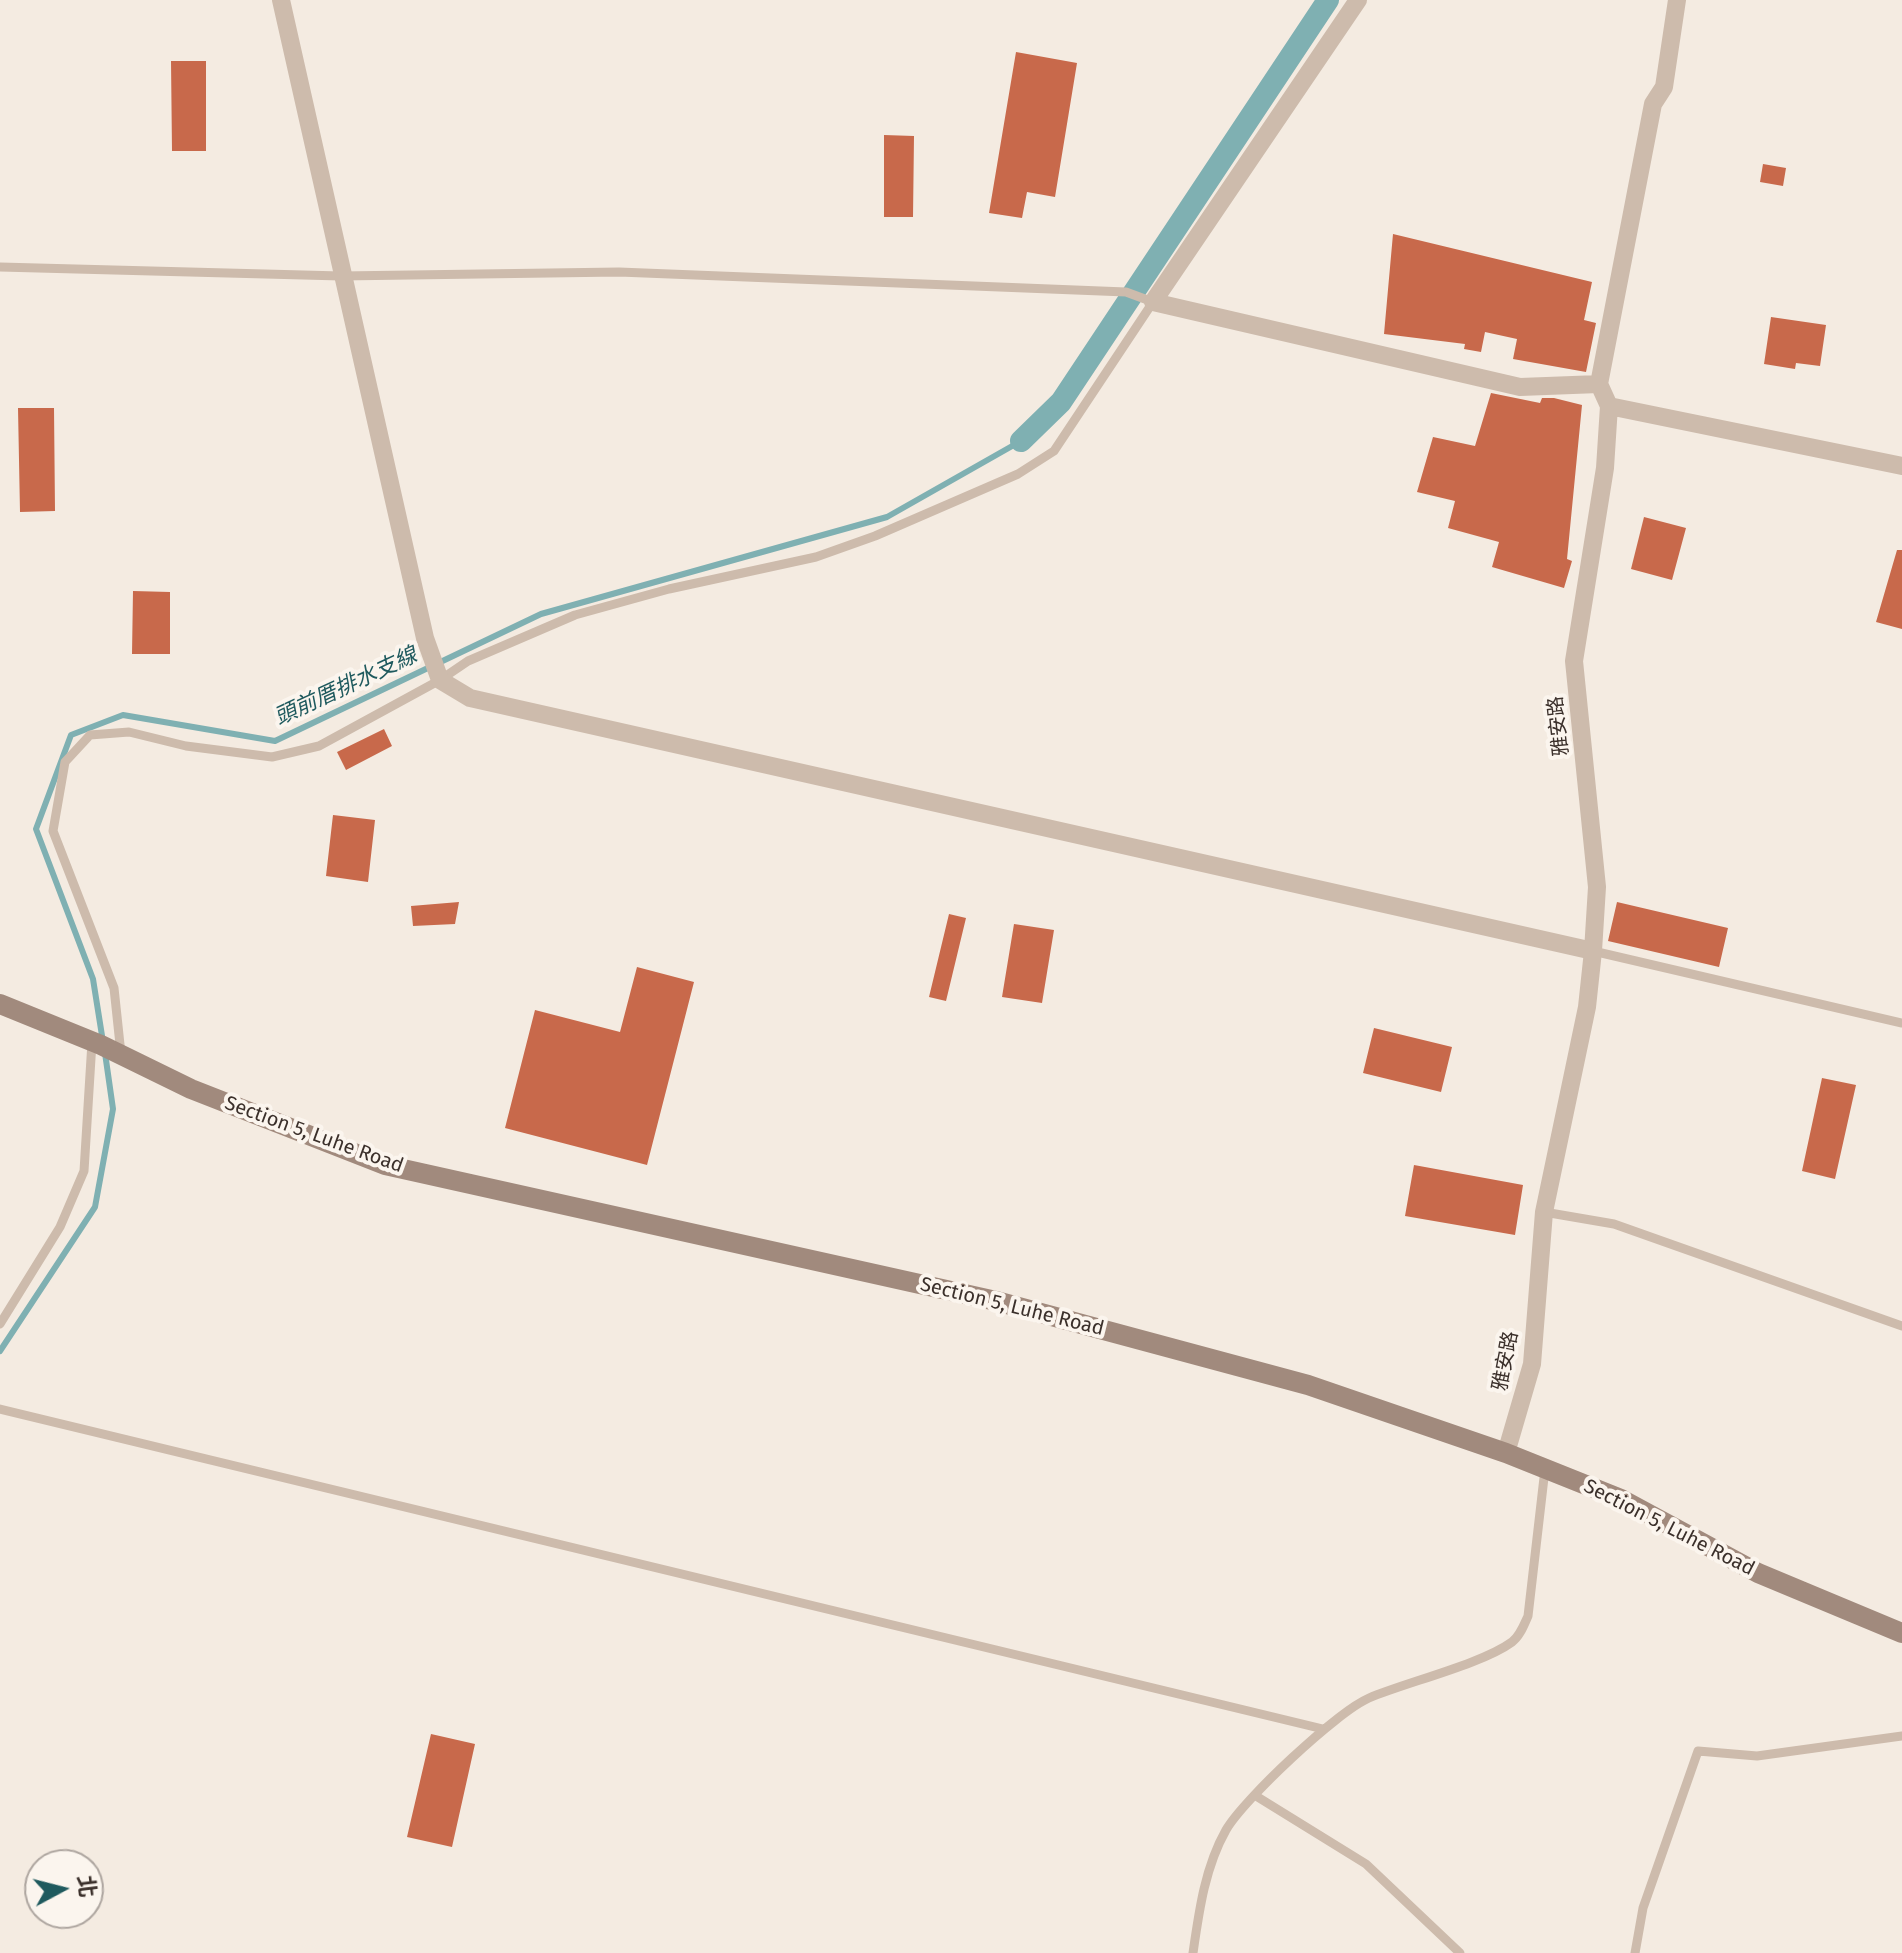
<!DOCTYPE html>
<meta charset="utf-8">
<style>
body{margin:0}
#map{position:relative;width:1902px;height:1953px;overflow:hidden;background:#f4ebe1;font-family:"Fira Sans","Noto Sans TC",sans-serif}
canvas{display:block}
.north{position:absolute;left:24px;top:1849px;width:80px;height:80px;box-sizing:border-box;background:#fbf5ee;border:2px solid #aea6a0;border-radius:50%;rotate:83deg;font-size:22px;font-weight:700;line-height:32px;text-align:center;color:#3b302b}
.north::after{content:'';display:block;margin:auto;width:28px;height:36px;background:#1f5a5e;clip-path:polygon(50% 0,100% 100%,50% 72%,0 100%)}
</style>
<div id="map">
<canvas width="1902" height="1953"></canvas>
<div class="north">北</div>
</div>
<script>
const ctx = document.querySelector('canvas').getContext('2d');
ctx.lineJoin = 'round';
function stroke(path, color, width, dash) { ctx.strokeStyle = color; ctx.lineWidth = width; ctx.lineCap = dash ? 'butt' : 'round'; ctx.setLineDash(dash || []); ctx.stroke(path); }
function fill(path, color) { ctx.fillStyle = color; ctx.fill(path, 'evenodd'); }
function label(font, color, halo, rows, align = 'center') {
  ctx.font = font + ' "Fira Sans","Noto Sans TC",sans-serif'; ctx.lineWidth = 8; ctx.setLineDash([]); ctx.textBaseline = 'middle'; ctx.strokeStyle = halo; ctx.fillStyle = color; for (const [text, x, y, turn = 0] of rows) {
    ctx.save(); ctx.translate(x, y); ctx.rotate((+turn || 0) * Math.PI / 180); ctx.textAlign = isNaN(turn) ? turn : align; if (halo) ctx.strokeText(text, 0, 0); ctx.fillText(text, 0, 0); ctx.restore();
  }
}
const stream = new Path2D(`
 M103 1042 93 979 36 829 71 735 123 715 275 741 541 614 887 517 1021 441
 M0 1351 95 1207 113 1109 105 1053`);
const canal = new Path2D(`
 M1021 441 1061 402 1328 0`);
const building = new Path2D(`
 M1016 52 1077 63 1055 197 1027 192 1022 218 989 213Z
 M171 61H206V151H172Z
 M884 135 914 136 913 217H884Z
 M1763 164 1786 168 1783 186 1760 182Z
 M1393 234 1592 282 1584 320 1596 323 1586 372 1513 359 1517 339 1485 332 1481 352 1464 349 1465 344 1384 334Z
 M1771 317 1826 325 1820 366 1796 363 1795 369 1764 364Z
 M1491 393 1540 403 1542 398H1554L1582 405 1567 559 1572 561 1564 588 1492 567 1499 542 1448 528 1455 501 1417 492 1433 437 1475 446Z
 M18 408H54L55 511 20 512Z
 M1644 517 1686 528 1672 580 1631 569Z
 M1897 550H1902V629L1876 622Z
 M133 591 170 592V654H132Z
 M384 729 392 746 346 770 337 752Z
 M333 815 375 820 368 882 326 876Z
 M459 902 455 924 413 926 411 906Z
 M1617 902 1728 928 1719 967 1608 941Z
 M949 914 966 918 946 1001 929 997Z
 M1014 924 1054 930 1042 1003 1002 997Z
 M637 967 694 982 647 1165 505 1128 535 1010 620 1032Z
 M1374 1028 1452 1047 1441 1092 1363 1073Z
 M1822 1078 1856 1085 1835 1179 1802 1171Z
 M1414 1165 1523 1185 1515 1235 1405 1216Z
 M431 1734 475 1744 452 1847 407 1837Z`);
const lane = new Path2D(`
 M0 267 341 276 619 272 1126 292 1153 302 1054 451 1018 474 875 536 816 557 669 589 575 615 468 661 440 680 319 746 272 757 186 746 129 732 90 735 65 762 53 831 114 988 121 1054
 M1593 951 1902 1023
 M1544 1212 1614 1224 1902 1326
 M0 1324 60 1227 84 1171 92 1042
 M0 1409 1323 1729
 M1256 1796 1366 1864 1460 1953
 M1193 1953C1199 1911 1205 1867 1226 1830 1244 1799 1337 1712 1369 1698 1407 1682 1482 1664 1512 1642 1520 1636 1524 1625 1528 1616L1545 1469
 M1635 1953 1643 1908 1698 1751 1757 1756 1902 1736`);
const street = new Path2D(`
 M281 0 425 638 440 680 470 698 1593 951
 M1358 0 1153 302 1520 387 1599 384
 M1609 406 1902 466
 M1506 1453 1532 1364 1544 1212 1587 1007 1593 951 1597 887 1574 661 1605 468 1609 406 1599 384 1653 104 1664 87 1677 0`);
const secondary = new Path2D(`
 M0 1004 101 1045 191 1089 385 1165 996 1301 1308 1385 1506 1453 1621 1499 1758 1573 1902 1633`);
const streetNames = [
 ["雅安路",1559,726,-96],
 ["Section 5, Luhe Road",314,1135,20],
 ["Section 5, Luhe Road",1012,1307,14],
 ["雅安路",1506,1361,-79],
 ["Section 5, Luhe Road",1669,1528,27]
];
const waterNames = [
 ["頭前厝排水支線",346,687,-25]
];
stroke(stream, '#7fb0b2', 6);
stroke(canal, '#7fb0b2', 22);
fill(building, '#c8694b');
stroke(lane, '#cdbbac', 9);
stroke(street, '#cdbbac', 18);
stroke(secondary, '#a18a7d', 20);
label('20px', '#3b302b', '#fbf5ee', streetNames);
label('italic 22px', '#1f5a5e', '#fbf5ee', waterNames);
</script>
